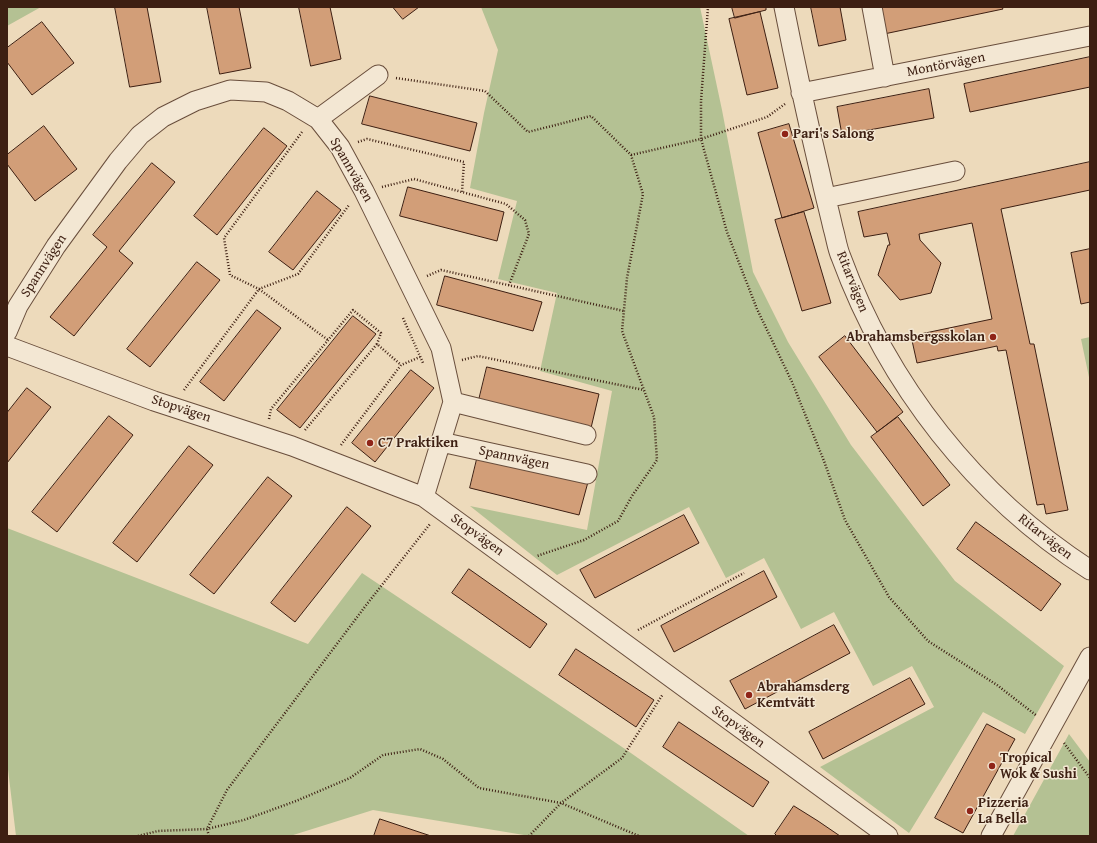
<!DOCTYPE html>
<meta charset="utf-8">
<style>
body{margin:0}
#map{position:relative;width:1097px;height:843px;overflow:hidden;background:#eddabb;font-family:"Gentium Book Plus",serif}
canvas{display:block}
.frame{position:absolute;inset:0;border:8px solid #3d1f12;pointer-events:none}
</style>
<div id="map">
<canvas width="1097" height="843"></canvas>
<div class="frame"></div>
</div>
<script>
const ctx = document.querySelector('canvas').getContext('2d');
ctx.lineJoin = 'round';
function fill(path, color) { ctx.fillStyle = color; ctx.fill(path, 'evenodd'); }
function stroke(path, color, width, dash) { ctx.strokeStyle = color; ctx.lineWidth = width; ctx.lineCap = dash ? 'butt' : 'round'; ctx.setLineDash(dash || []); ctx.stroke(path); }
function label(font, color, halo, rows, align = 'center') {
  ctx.font = font + ' "Gentium Book Plus",serif'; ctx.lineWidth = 3; ctx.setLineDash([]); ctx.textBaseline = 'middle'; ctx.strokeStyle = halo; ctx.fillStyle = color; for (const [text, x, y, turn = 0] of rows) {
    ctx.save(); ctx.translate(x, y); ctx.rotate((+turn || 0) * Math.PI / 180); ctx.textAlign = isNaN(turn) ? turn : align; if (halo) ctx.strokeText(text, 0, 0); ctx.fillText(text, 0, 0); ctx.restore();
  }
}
const green = new Path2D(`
 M7 7H41L7 26Z
 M481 7H700L722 110 753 272 788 342 851 445 955 581 1064 666 1025 734 983 712 909 833 820 767 934 707 912 666 873 686 834 612 801 629 764 558 726 578 689 507 557 575 470 506 587 530 612 391 540 371 557 293 498 279 517 201 470 188 484 113 498 50Z
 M1090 337V382L1081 339Z
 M7 528 308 644 362 573 628 751 749 836H530L373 810 290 836H16L7 761Z
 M1069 734 1090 762V836H1013Z`);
const building = new Path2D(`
 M115 7H147L161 82 130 87Z
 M207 7H239L251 68 220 74Z
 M299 7H330L341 59 311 66Z
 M393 7H419L403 19Z
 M732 7H766V10L735 18Z
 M811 7H840L846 40 819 46Z
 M880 7H1002L1003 9 884 34Z
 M760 12 778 88 747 95 729 19Z
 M42 22 74 63 32 95 7 62V48Z
 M1090 57V87L970 112 964 84Z
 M929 89 934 118 842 135 837 107Z
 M370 96 477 123 470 151 362 124Z
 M789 124 814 208 782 218 758 133Z
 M44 126 77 169 35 201 7 164V155Z
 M264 128 287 146 217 235 194 216Z
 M1090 162V190L1001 209 1030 344H1034L1068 510 1046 514 1044 504 1037 505 1006 350 998 351 997 346 917 363 911 336 992 319 972 223 919 234 920 240 941 263 931 293 900 300 878 275 888 245H890L887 233 864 237 858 212Z
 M152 163 175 182 119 251 133 263 74 336 50 317 107 247 93 235Z
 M408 187 504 212 497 241 400 216Z
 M317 191 341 210 293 270 269 252Z
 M804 212 831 303 802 311 775 220Z
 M1090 249V302L1081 304 1071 253Z
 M197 262 220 280 150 367 127 349Z
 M445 276 542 302 533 331 437 305Z
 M257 310 281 328 224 401 200 382Z
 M353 316 376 334 300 428 277 410Z
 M845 336 903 412 877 432 819 357Z
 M487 367 599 394 591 428 479 400Z
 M411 370 434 388 375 462 352 443Z
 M27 388 51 407 7 463V413Z
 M109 416 133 435 57 532 32 512Z
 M898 417 950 485 923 506 871 437Z
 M189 446 213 465 137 562 113 543Z
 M478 455 588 482 579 515 470 488Z
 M268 477 292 496 214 594 190 575Z
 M347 507 371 526 295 622 271 603Z
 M684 515 699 543 595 598 580 570Z
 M976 522 1061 584 1041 611 957 549Z
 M469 569 547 624 530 648 452 593Z
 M764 571 777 597 674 652 661 626Z
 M834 625 850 653 745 709 730 681Z
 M576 649 654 700 636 727 559 675Z
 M910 678 925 704 823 759 809 732Z
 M679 722 769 782 753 807 663 747Z
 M987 724 1015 739 963 833 935 818Z
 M794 806 818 821 840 836H777L775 834Z
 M380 819 431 836H374Z`);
const path = new Path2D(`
 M396 78 485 91 528 132 591 116 631 155 643 194 627 278 622 331 654 417 657 460 632 496 618 521 584 540 537 556
 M785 104 767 117 701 139 727 232 757 309 792 382 824 461 845 520 889 597 928 641 997 685 1037 716
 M302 132 224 238 230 275 259 289 298 274 349 205
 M358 142 367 139 464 162 462 192
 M631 155 701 139V101L708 7
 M382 187 414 179 506 204 525 220 529 234 509 285
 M427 276 441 270 624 311
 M403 318 423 363
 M462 360 478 356 644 390
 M184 390 259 289 328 340
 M269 419 271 409 353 310 381 333 377 344
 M305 430 377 344 401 365
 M341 445 401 365 420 357
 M638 630 744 573
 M1064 743 1090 778
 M138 836 158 831 207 829 244 820 296 801 350 778 383 755 420 749 443 759 479 788 561 803 639 836
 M209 836 207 829 227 790 367 604 430 524
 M529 836 561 803 622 758 663 694`);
const minor = new Path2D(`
 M784 7C795 63 807 118 820 173 824 192 829 210 833 228 836 238 837 248 841 257 888 385 975 496 1090 570
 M872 7 885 77
 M801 93 1090 36
 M318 119 378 75
 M826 198 955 171
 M7 332 18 306 56 246 118 161 140 135 163 117 195 101 230 90 266 92 288 101 318 119 340 147 364 191 441 348 453 402 424 497
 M7 346 154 401 292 446 424 497 888 836
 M453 402 586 435
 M441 442 587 474
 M991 836 1090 657`);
const markers = [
 [785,134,4,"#8f2418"],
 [993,337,4,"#8f2418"],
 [370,443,4,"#8f2418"],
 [749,695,4,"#8f2418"],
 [992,766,4,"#8f2418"],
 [970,811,4,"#8f2418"]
];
const streetNames = [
 ["Montörvägen",946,65,-11],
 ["Spannvägen",351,170,60],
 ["Spannvägen",44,266,-57],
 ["Ritarvägen",852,282,68],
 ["Stopvägen",181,409,18],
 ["Spannvägen",514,458,12],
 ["Stopvägen",477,535,36],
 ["Ritarvägen",1045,537,38],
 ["Stopvägen",738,727,36]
];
const poiNames = [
 ["Pari's Salong",793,134],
 ["Abrahamsbergsskolan",985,337,"right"],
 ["C7 Praktiken",378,443],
 ["Abrahamsderg",757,687],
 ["Kemtvätt",757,703],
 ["Tropical",1000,758],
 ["Wok & Sushi",1000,774],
 ["Pizzeria",978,803],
 ["La Bella",978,819]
];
fill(green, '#b4c193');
fill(building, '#d29e78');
stroke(building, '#3d1f12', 1);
stroke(minor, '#694e3c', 21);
stroke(path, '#3d1f12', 2.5, [1, 2]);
stroke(minor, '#f3e7d3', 19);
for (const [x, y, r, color] of markers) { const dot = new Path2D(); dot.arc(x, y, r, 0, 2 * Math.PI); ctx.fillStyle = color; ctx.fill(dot); stroke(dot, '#f3e7d3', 1.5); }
label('14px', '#3d1f12', '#f3e7d3', streetNames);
label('bold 14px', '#3d1f12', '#f3e7d3', poiNames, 'left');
</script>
